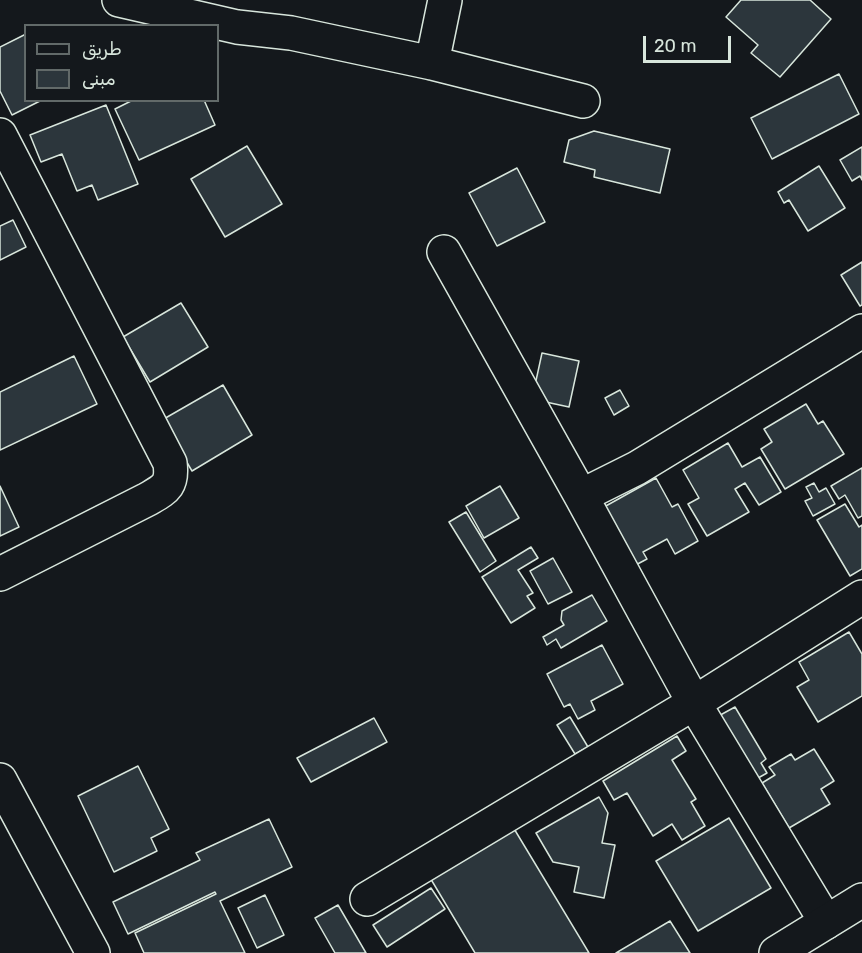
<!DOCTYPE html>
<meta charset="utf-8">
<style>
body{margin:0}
#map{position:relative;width:862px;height:953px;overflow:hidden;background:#14181c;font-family:Rubik,"Noto Naskh Arabic",sans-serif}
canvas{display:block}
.legend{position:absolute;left:24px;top:24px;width:195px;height:78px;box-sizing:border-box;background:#14181c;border:2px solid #626a69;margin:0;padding:8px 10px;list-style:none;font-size:18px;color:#d8e6dc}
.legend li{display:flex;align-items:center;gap:12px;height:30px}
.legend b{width:30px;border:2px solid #626a69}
.scale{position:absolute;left:643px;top:36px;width:88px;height:27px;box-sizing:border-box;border:3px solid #d8e6dc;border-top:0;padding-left:8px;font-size:18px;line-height:21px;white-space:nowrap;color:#d8e6dc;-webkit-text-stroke:4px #14181c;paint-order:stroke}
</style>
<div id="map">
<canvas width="862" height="953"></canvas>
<ul class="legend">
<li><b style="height:8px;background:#14181c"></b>طريق</li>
<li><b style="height:16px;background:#2c363c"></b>مبنى</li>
</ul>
<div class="scale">20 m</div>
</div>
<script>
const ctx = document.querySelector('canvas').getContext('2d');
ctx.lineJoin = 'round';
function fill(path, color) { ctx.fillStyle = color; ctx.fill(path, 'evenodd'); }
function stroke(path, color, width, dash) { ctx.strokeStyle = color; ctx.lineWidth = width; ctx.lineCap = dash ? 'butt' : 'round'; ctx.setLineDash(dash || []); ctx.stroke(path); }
const building = new Path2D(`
 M741 0H810L831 19 780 77 751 53 758 45 726 17Z
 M26 34V100H42L12 115 0 91V47Z
 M839 74 859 114 772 159 751 118Z
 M133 100H204L215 125 139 160 115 109Z
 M106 105 138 184 98 200 92 185 77 191 62 154 41 162 30 135Z
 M594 131 670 149 660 193 594 177 595 170 564 162 569 140Z
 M247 146 282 204 225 237 191 179Z
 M862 147V180L860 176 852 181 840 160Z
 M819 166 845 208 808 231 789 200 784 203 778 192Z
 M517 168 545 222 497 246 469 193Z
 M13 220 26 247 0 260V226Z
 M862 262V305L860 306 841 275Z
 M181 303 208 347 150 382 123 337Z
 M542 353 579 361 569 407 532 399Z
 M74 356 97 404 0 450V392Z
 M223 385 252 435 192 471 162 420Z
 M620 390 629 406 614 415 605 398Z
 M806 404 818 424 823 421 844 454 785 489 761 449 772 442 764 429Z
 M728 443 742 467 760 457 781 492 759 505 745 483 735 489 749 512 707 536 688 504 699 498 683 470Z
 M862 468V516L858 518 845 495 839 499 831 486Z
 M656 478 672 507 678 504 698 541 675 554 667 539 643 552 647 559 630 568 604 507Z
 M814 483 819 492 826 488 835 504 813 516 805 501 812 498 806 487Z
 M0 486 19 527 0 536Z
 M500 486 519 518 484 538 466 506Z
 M845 504 859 527 862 525V569L850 576 817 520Z
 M466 512 496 561 480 572 449 522Z
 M531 547 538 558 518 570 533 593 527 596 535 608 511 623 482 577Z
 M553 558 572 592 548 604 530 571Z
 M592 595 607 621 561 648 556 639 547 645 543 637 564 625 561 620 562 611Z
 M849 632 862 654V696L818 722 797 687 809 680 799 662Z
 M602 645 623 684 591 701 595 710 578 719 570 704 564 707 547 674Z
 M735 707 766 759 761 763 767 773 751 782 713 719Z
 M570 717 588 747 575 754 557 725Z
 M374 718 387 742 311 782 297 758Z
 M677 736 686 751 672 760 696 799 691 802 705 826 682 840 672 824 653 836 627 793 614 800 603 781Z
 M814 749 834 781 821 789 830 804 789 828 762 783 775 775 769 767 791 754 795 760Z
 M138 766 169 829 151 838 157 851 114 872 78 796Z
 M599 797 608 813 602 843 615 845 604 898 574 892 579 867 553 862 536 833Z
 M729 818 771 888 698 931 656 861Z
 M269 819 292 867 220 901 245 953H144L135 933 216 894 215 892 128 934 113 902 200 860 196 853Z
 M513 827 589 953H475L429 876Z
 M431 888 445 909 387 947 373 925Z
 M265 895 284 935 257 948 238 908Z
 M338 905 366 953H335L315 918Z
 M670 921 690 953H616Z`);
const minor = new Path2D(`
 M119 0 237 27 291 33 432 63 583 101
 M432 63 445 0
 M0 135 170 463C173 486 165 489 148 499L0 574
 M444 252 581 496 694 703 826 922
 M581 496 637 468 862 331
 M367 899 694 703 862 597`);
const major = new Path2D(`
 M0 780 93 953
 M776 953 862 900`);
fill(building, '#2c363c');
stroke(building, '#d8e6dc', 1.5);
stroke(minor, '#d8e6dc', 36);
stroke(major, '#d8e6dc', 36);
stroke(minor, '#14181c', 33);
stroke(major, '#14181c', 33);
</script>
